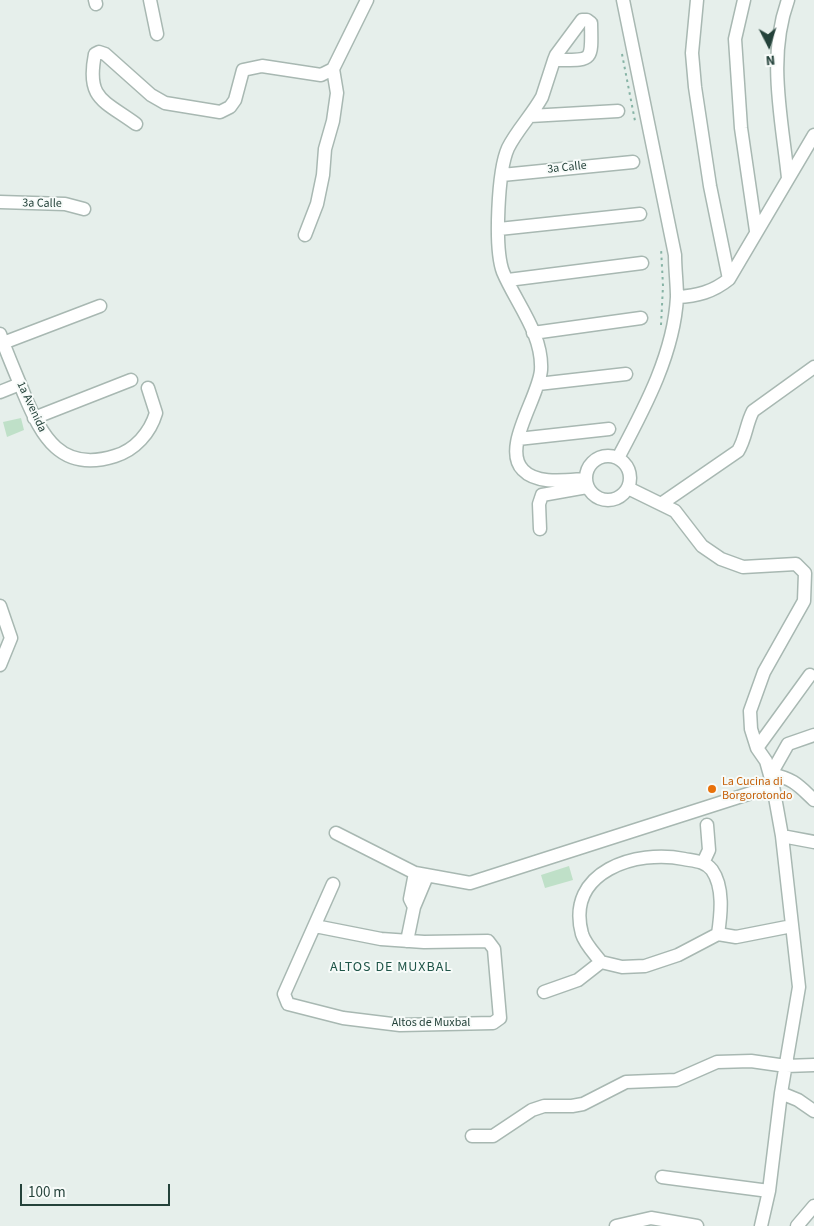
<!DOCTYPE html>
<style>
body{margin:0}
#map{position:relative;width:814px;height:1226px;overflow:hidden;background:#e6efeb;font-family:"Source Sans 3",sans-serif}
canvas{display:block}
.north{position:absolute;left:744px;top:20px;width:50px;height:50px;-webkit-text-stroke:4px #f7fbf9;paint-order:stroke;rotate:175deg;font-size:14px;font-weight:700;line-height:20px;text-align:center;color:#24423a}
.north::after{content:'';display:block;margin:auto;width:18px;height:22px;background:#24423a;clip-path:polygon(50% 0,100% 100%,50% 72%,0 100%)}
.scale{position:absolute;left:20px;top:1184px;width:150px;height:22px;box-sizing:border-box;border:2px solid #24423a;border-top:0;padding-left:6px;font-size:15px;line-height:18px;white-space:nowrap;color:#24423a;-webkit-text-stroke:4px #f7fbf9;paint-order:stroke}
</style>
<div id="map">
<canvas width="814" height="1226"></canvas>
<div class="north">N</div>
<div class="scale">100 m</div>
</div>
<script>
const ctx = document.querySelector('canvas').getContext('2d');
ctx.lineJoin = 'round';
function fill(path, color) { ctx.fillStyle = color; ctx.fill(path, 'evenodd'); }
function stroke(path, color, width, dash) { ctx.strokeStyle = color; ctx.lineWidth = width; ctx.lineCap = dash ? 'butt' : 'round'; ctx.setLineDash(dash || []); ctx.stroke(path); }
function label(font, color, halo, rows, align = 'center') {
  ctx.font = font + ' "Source Sans 3",sans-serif'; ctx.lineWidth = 4; ctx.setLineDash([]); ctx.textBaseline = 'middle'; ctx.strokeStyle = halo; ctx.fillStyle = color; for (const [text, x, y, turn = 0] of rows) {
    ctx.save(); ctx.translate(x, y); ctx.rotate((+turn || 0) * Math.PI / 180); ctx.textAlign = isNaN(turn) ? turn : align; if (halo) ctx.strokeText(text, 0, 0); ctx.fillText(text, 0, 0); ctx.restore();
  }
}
const green = new Path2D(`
 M21 418 24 430 7 437 3 422Z
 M569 866 573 880 545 888 541 875Z`);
const path = new Path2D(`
 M622 54 635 121
 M661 325 663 286 661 248`);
const minor = new Path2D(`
 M95 0 96 4
 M150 0 157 34
 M697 0 692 53 695 87 710 186 729 279
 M744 0 735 39 741 128 756 231
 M554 60C593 60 592 63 591 23L587 20H582L556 55 554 60 542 97C532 115 517 130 508 148 498 170 494 248 503 272 516 303 543 334 541 370 539 397 501 448 523 470 537 485 567 480 585 479
 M530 116 618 111
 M136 124C103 100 86 99 95 54L99 52 105 54 151 95 165 103 220 112 230 107 235 100 243 70 262 66 321 75 333 69 367 0
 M502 175 633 162
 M788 178C782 119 767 58 788 0
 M0 202 65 204 84 209
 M499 229 640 214
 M305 235 317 204 323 175 325 149 333 121 337 93 333 69
 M508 280 642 263
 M677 297C697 296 713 292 729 279L814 135
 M533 333 641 318
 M0 334C7 354 16 374 24 394 42 437 61 473 115 456 135 450 150 433 156 413L148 388
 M3 343 100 306
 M538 384 626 374
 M0 392 20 384
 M34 418 131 380
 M518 439 609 429
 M586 478a22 22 0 1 1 44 0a22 22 0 1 1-44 0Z
 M618 458C644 409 674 354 677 297 677 284 675 269 675 255L623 0
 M628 488 675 511 702 546 721 559 743 567 796 564 805 573 804 601 764 672 750 711 751 729 757 748 766 761 773 786 782 836 799 987 781 1093 769 1191 761 1226
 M661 504 738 451C746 438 746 424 753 411L814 367
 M540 529 539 504 542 495 587 487
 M0 606 11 638 0 665
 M757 748 810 675
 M771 774 788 744 814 735
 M771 774C794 779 798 785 814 800
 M336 833 415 873 470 883 773 786
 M782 836 814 842
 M703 863 709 850 707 825
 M414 907 410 899 415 873
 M315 926 381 939 424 942 488 941 494 949 500 1018 493 1023 400 1025 343 1018 288 1004 284 994 333 884
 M718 934C721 914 724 887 712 870 705 861 694 861 684 859 637 849 565 871 582 934 585 944 595 954 601 962L622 967 645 966 678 955 718 934 736 937 792 926
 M407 941 414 907 427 876
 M544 992 578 980 601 962
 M781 1093 798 1100 814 1111
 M472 1136H493L532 1110 544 1106H572L583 1104 626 1082 676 1080 717 1062 751 1061 786 1066 814 1065
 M662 1177 769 1191
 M616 1226 651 1218 697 1226
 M797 1226 814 1206`);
const markers = [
 [712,789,5,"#e8710a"]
];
const streetNames = [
 ["3a Calle",567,168,-6],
 ["3a Calle",42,204,1],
 ["1a Avenida",31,407,65],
 ["Altos de Muxbal",431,1023]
];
const foodNames = [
 ["La Cucina di",722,782],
 ["Borgorotondo",722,796]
];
const neighbourhoodNames = [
 ["ALTOS DE MUXBAL",391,968]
];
fill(green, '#bfe0c8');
stroke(minor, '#a8b8b2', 15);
stroke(path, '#86b3a5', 2, [2.5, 4]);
stroke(minor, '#fff', 12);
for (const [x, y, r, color] of markers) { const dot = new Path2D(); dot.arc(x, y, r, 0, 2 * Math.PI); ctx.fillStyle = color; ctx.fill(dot); stroke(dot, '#f7fbf9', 2); }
label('12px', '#24423a', '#f7fbf9', streetNames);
label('12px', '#c56008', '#f7fbf9', foodNames, 'left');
ctx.letterSpacing = '1px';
label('14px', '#1f5548', '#f7fbf9', neighbourhoodNames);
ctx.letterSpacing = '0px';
</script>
